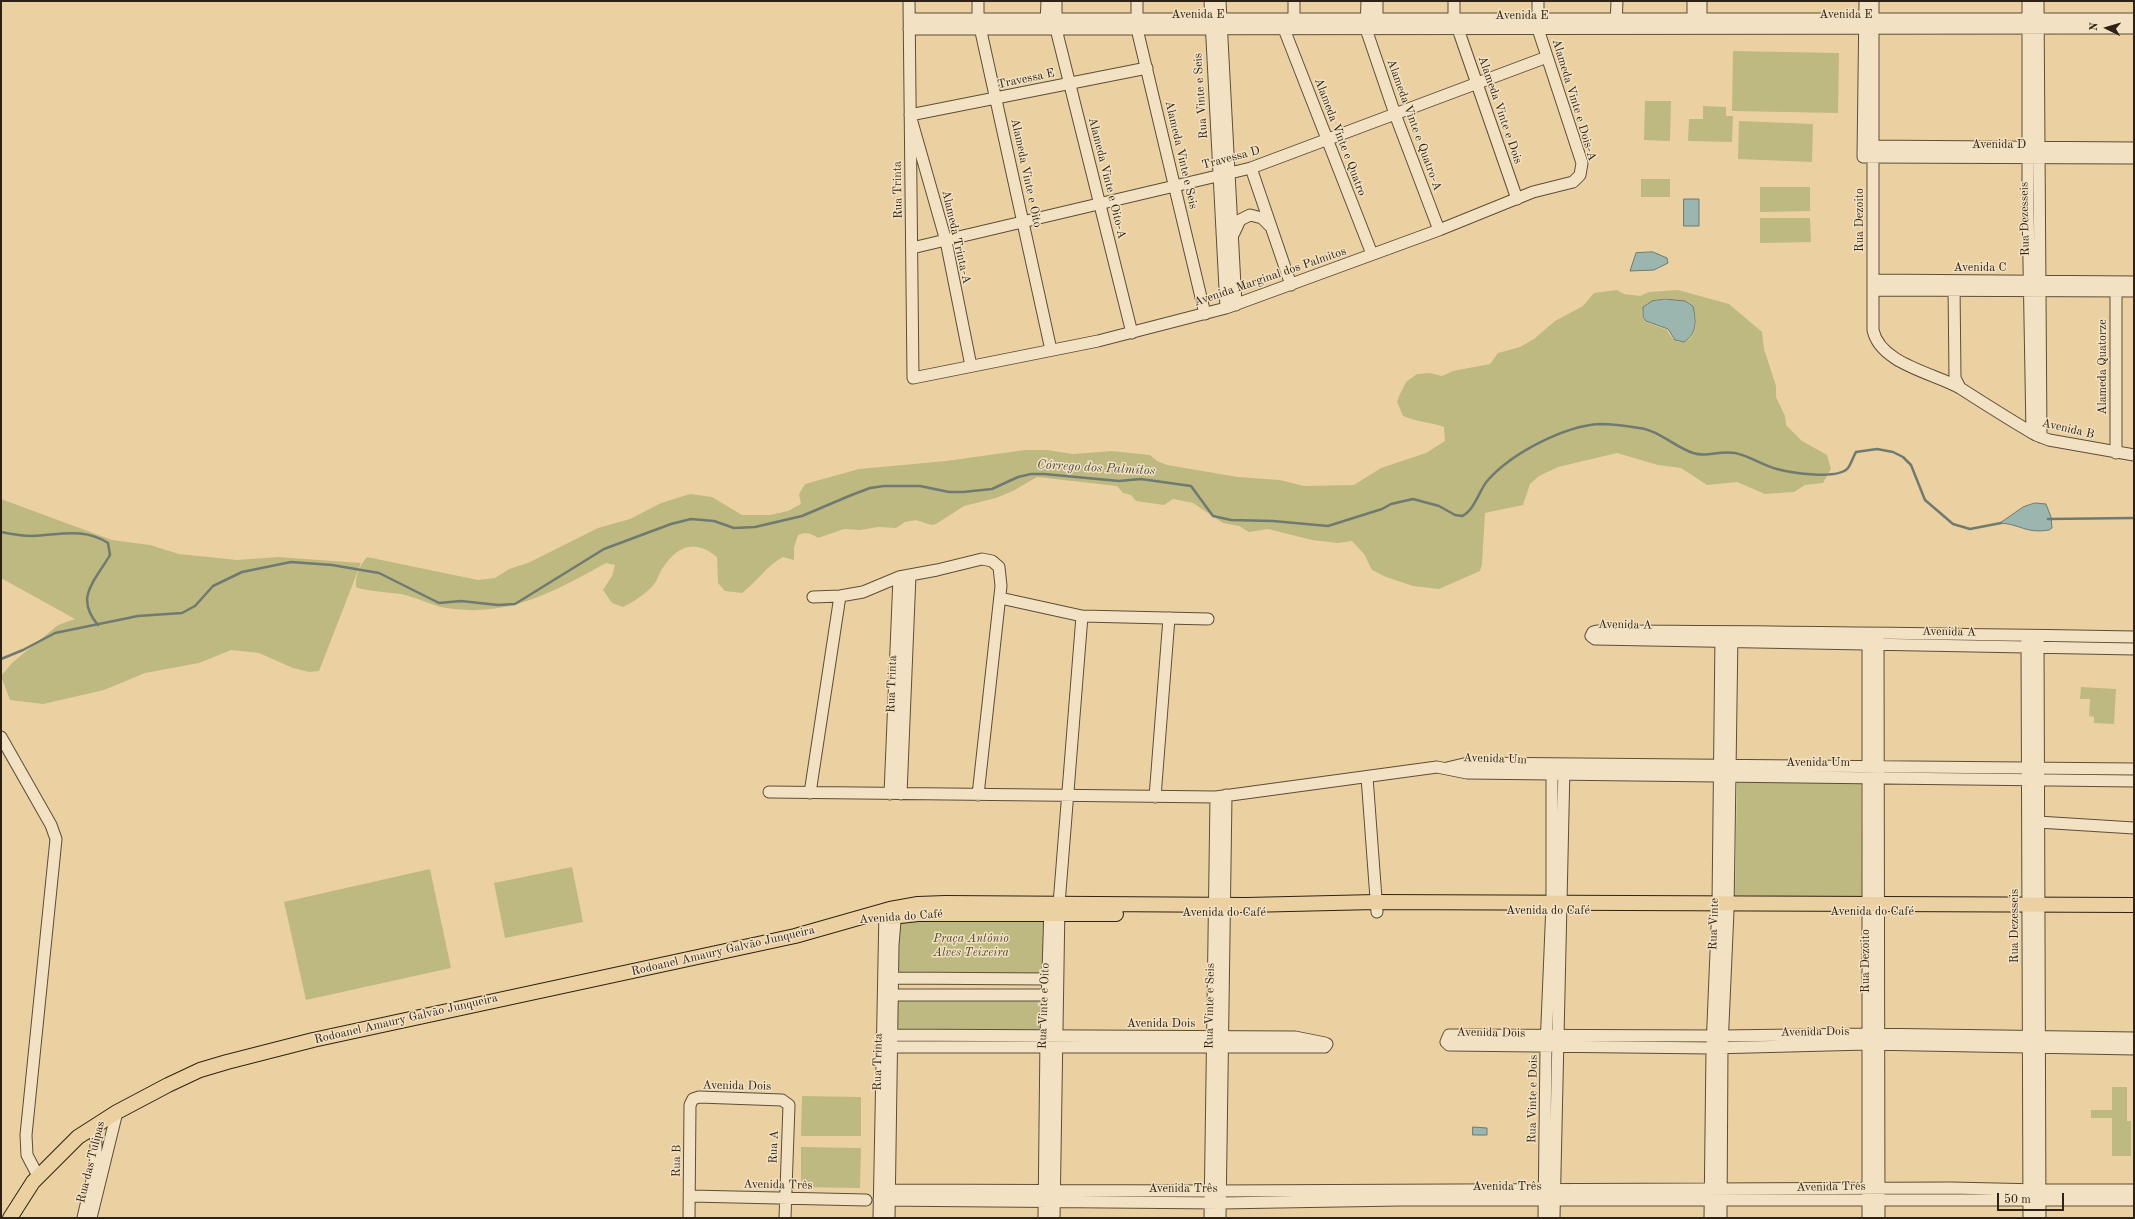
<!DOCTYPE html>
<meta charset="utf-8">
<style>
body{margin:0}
#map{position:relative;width:2135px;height:1219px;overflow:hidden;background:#ebd1a2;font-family:"Old Standard TT",serif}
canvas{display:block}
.frame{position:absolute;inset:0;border:2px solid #2d2214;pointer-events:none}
.north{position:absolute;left:2087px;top:8px;width:40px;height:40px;-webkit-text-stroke:3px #f2e1c3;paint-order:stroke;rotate:275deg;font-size:11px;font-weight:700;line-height:16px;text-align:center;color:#2d2214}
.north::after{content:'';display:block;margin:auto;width:14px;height:18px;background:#2d2214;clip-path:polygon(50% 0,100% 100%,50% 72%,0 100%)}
.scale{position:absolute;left:1997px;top:1193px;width:67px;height:18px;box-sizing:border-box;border:2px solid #2d2214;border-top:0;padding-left:5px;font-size:12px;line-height:14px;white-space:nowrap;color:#2d2214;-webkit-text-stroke:3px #f2e1c3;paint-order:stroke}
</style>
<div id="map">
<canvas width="2135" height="1219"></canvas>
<div class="frame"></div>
<div class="north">N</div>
<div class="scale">50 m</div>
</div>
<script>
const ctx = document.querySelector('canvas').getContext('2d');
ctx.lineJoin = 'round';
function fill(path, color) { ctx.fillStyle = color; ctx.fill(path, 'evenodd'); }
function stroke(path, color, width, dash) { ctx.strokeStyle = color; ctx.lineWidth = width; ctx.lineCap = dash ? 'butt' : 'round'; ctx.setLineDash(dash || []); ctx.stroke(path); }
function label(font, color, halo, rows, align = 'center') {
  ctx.font = font + ' "Old Standard TT",serif'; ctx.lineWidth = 3; ctx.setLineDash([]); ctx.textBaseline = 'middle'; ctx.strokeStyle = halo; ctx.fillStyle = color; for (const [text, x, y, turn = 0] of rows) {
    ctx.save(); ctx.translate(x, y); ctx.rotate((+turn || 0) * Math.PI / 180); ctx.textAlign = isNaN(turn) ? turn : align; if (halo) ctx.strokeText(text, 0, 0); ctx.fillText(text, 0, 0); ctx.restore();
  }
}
const green = new Path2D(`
 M1733 51 1839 53 1838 113 1732 111Z
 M1645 101H1671L1670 141 1644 140Z
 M1703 106 1726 107V116H1733L1732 142 1688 141 1689 119H1703Z
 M1739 121 1813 124 1812 162 1738 159Z
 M1641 179H1670V197H1641Z
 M1760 187H1810V211L1760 212Z
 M1760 218H1810L1811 242 1760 243Z
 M1617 290 1624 294 1640 296 1649 292 1678 290 1729 304 1762 332 1764 349 1776 386V397L1785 416 1786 425 1802 441 1827 455 1831 469 1823 483 1805 485 1794 492 1765 494 1737 482 1707 485 1681 468 1658 465 1617 453 1558 467 1539 476 1530 484 1523 505 1485 513 1482 564 1480 571 1439 589 1413 586 1386 577 1372 570 1364 554 1352 541 1338 543 1312 540 1268 529 1249 532 1239 526 1223 523 1193 503 1173 499 1164 505 1136 501 1131 495 1123 493 1117 486 1037 477 1013 491 996 498 964 506 936 524 931 525 916 520 905 522 896 528 878 527 860 530 844 529 818 538C811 533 806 532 798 535L794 548V560L783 557C767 565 757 582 742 593L725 591 718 583 717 557C694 538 677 546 662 569 659 573 658 579 655 583 647 593 635 601 623 607L612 603 603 590 612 576 615 565 606 563C555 591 509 618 447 608 432 606 417 597 401 594 393 593 359 590 356 587 355 577 360 564 367 557L478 580 495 578 509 569 528 563 598 528 630 519 661 503 690 494 712 497 742 515H770L788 511 801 504 799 494 805 484 859 469 946 461 1025 450H1047L1073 454 1112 451 1150 455 1157 461 1167 465 1238 477 1280 480 1304 486 1354 485 1381 468 1426 453 1445 441 1444 427C1431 422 1416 422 1403 416L1397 402 1400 394 1406 382 1417 374 1430 373 1442 376 1453 371 1490 364 1498 353 1520 347 1534 339 1555 321 1583 306 1594 293ZM1665 298 1686 301 1693 305C1694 310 1696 316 1696 321 1697 341 1677 352 1667 330L1646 322 1642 317C1640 302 1653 300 1665 298Z
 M1 499 112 540 150 545 179 554 237 560 278 557 361 563 319 671 309 672 293 668 259 653 231 650 199 663 145 673 104 690 43 704 10 700 1 676 13 662 58 625 75 619 1 578Z
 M2081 687 2116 689 2114 724 2094 723V717L2089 716 2090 699H2080Z
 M1737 781H1861L1862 898 1735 895Z
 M572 867 583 922 505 938 494 883Z
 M430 869 451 968 306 1000 284 902Z
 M1049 914 1048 979 893 978 895 916Z
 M892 995H1047L1046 1036 892 1035Z
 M2112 1087H2127V1121H2131V1156H2112V1118H2091V1110H2112Z
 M802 1096 861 1097V1136H801Z
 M801 1147 861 1148 860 1188 801 1187Z`);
const water = new Path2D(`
 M1684 199H1699V226H1684Z
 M1653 252 1667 258 1668 263 1654 270 1630 271 1636 253Z
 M1665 299 1685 301 1693 306C1696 320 1698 333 1684 342L1675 340 1668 329 1646 321 1643 317V307L1652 301Z
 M2035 503 2046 504 2051 517 2052 528 2049 530C2026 534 2020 524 2000 523L2023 507Z
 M1473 1127 1487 1128V1135H1473Z`);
const stream = new Path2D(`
 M2048 519 2134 518
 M1 532C11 534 22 536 32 536 59 535 84 527 108 543L110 555C95 581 74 597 98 625
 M1 659 23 650 55 633 138 616 182 613 195 606 213 586 242 572 291 562 332 565 379 573 439 603 461 601 498 605 515 604 604 549 671 524 691 519 714 521 734 528 755 527 802 516 849 496 870 488 884 486H920L949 492H963L992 489 1018 477 1031 474H1044L1119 481 1141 479 1191 486 1213 516 1231 520 1273 521 1328 526 1382 509 1391 504 1413 499 1439 506 1455 515 1462 516C1475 510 1479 490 1488 480 1512 453 1564 426 1600 424 1612 424 1627 426 1639 428 1658 430 1675 447 1693 453 1708 458 1718 450 1735 453 1750 456 1762 465 1777 469 1791 473 1838 480 1848 468 1851 464 1853 457 1856 452L1877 449 1893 452 1903 457 1911 465 1925 500 1953 524 1970 529 2001 523`);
const minor = new Path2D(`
 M909 1 913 378 1098 341 1226 308 1439 230 1533 192 1573 182 1580 175 1582 163 1538 29V1
 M978 1V18L1051 350
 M1056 1V29L1132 333
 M1137 1V29L1205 314
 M1210 1 1226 308
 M1220 1 1236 305
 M1367 1 1366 29 1395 114 1439 230
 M1693 1V24
 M1865 1 1863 157 2134 158
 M1873 1V330C1880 364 1934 373 1960 388 1985 404 2010 420 2036 435L2049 440 2134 455
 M2028 1V206L2032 433
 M2038 1 2041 437
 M1294 18V1
 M1454 18V1
 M909 19H2134
 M1046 24 1047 1
 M1377 24V1
 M1616 24 1617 1
 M1701 25V1
 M909 29 2134 28
 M1284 29 1372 254
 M1458 29 1517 199
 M1867 146 2134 148
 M1251 168 1291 285
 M1234 233 1240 220 1250 215 1262 218 1270 226
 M912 248 1251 168 1547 57
 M1873 280 2134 282
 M1954 284 1955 378 1960 388
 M1873 290 2134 291
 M971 366 946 241 910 115 1147 68
 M2116 453V284
 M813 597 840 596 863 592 899 577 937 570 982 559 992 561 999 567 1001 586 978 795
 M1000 598 1082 616 1208 619
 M1878 637 1879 1218
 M2134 637C1955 634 1776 631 1597 631L1593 632 1591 636 1595 639 2134 649
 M2027 640 2029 1218
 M2038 641 2040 1218
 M1 737 51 825 56 839 26 1135 27 1155 38 1176
 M1447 768 1468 763 2134 769
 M1367 777 1377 912
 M769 792 1216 797 1437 767 1467 773 2134 781
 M810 793 840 596
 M890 794 899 577
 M901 794 910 575
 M1155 797 1169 618
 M2038 822 2134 828
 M893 978 1048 979
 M892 995H1047
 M882 1035 1295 1037 1325 1043
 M2134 1038 1867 1034 1723 1036 1449 1035 1446 1042 1449 1045 1712 1048 1867 1044 2134 1049
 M881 1047H1325L1327 1044
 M880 1190 1210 1191 1951 1188 2040 1190H2134
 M690 1196 866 1200
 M879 1200 1220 1203 1400 1200H2134
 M83 1218C89 1189 102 1156 93 1127
 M91 1218 117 1112
 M689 1218 690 1105 693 1099 699 1097 782 1100 789 1105 785 1218
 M879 1218 885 910
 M889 1218 893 945 896 909
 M1044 1218 1046 1036 1050 907
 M1054 1218 1059 904 1082 616
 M1210 1218 1216 797
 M1220 1218 1226 795
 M1544 1218 1546 1047 1552 904V766
 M1554 1218 1564 767
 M1710 1218 1712 1048 1718 904 1721 634
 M1721 1218 1722 1047 1728 911 1732 633
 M1868 1218V637`);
const major = new Path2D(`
 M891 917 918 914H1116
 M10 1218 33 1182 78 1137 117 1112 168 1085 200 1070 227 1062 313 1040 795 936 890 909 918 904 945 903 1246 905 1376 902 2134 905`);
const streetNames = [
 ["Avenida E",1198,15],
 ["Avenida E",1846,15],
 ["Avenida E",1522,16],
 ["Travessa E",1026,79,-12],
 ["Rua Vinte e Seis",1201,96,-94],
 ["Alameda Vinte e Dois-A",1574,100,73],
 ["Alameda Vinte e Dois",1500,110,71],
 ["Alameda Vinte e Quatro-A",1414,125,70],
 ["Alameda Vinte e Quatro",1340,137,69],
 ["Avenida D",1999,145],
 ["Alameda Vinte e Seis",1181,155,77],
 ["Travessa D",1231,158,-15],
 ["Alameda Vinte e Oito",1026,173,78],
 ["Alameda Vinte e Oito-A",1107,178,76],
 ["Rua Trinta",898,190,-91],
 ["Rua Dezesseis",2025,219,-91],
 ["Rua Dezoito",1860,220,-90],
 ["Alameda Trinta-A",956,237,77],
 ["Avenida C",1980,268],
 ["Avenida Marginal dos Palmitos",1270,277,-19],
 ["Alameda Quatorze",2103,367,-90],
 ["Avenida B",2068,429,13],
 ["Avenida A",1625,625,1],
 ["Avenida A",1949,632,1],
 ["Rua Trinta",892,684,-88],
 ["Avenida Um",1495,759,2],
 ["Avenida Um",1818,763],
 ["Avenida do Café",1548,911],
 ["Avenida do Café",1872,912],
 ["Avenida do Café",1224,913],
 ["Avenida do Café",901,917,-4],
 ["Rua Vinte",1714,924,-88],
 ["Rua Dezesseis",2015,926,-90],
 ["Rodoanel Amaury Galvão Junqueira",723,951,-13],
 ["Rua Dezoito",1866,961,-90],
 ["Rua Vinte e Oito",1044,1006,-88],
 ["Rua Vinte e Seis",1210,1006,-89],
 ["Rodoanel Amaury Galvão Junqueira",406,1019,-13],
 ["Avenida Dois",1161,1024],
 ["Avenida Dois",1815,1032,-1],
 ["Avenida Dois",1491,1033,1],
 ["Rua Trinta",878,1062,-89],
 ["Avenida Dois",737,1086,1],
 ["Rua Vinte e Dois",1533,1099,-89],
 ["Rua A",774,1147,-88],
 ["Rua B",677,1161,-89],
 ["Rua das Tulipas",91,1162,-76],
 ["Avenida Três",778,1185,1],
 ["Avenida Três",1507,1187],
 ["Avenida Três",1831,1187,-1],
 ["Avenida Três",1183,1189]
];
const parkNames = [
 ["Praça Antônio",971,939],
 ["Alves Teixeira",971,953]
];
const waterNames = [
 ["Córrego dos Palmitos",1096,468,3]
];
fill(green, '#beb980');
fill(water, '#9bb5af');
stroke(water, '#6f7a71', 1);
stroke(stream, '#6f7a71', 2.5);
stroke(minor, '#5c4e38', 13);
stroke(major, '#2d2214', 16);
stroke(minor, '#f2e1c3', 11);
stroke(major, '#ebd1a2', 14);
label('12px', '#2d2214', '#f2e1c3', streetNames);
label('italic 12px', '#51482f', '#f2e1c3', parkNames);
label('italic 13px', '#4e4e42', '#f2e1c3', waterNames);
</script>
